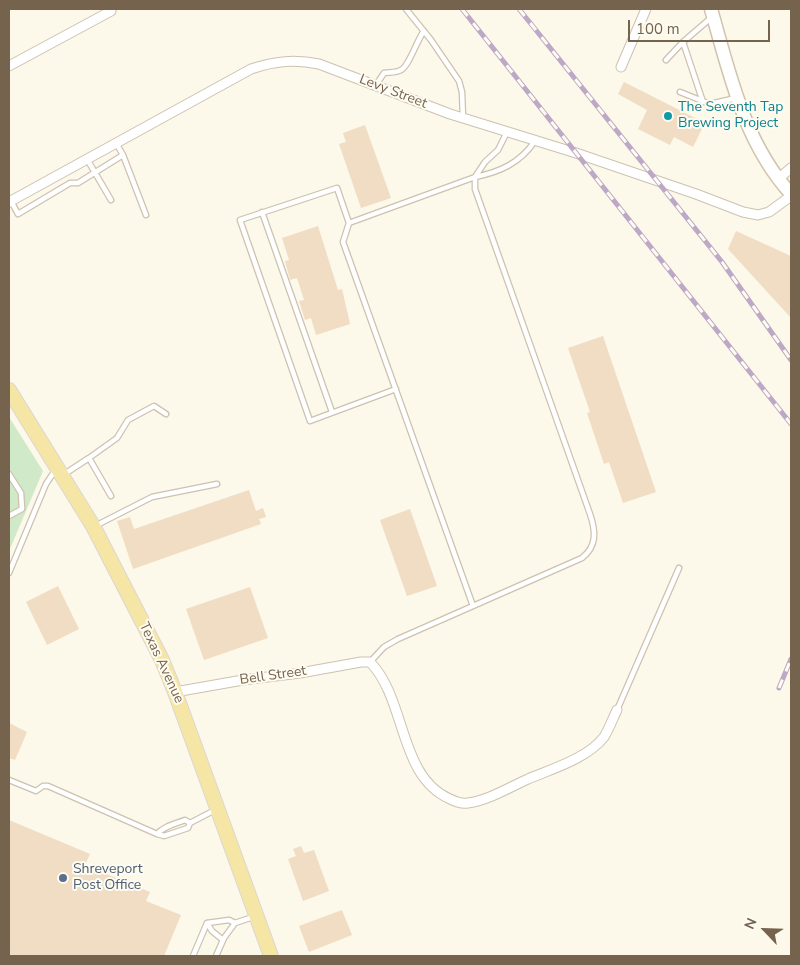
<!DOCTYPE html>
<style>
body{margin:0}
#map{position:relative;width:800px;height:965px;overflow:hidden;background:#fcf8ea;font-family:"Nunito Sans",sans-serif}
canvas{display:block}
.frame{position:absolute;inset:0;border:10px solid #75634e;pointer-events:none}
.north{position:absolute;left:740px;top:905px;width:50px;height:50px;-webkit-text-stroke:4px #fefbf0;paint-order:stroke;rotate:294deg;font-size:14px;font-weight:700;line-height:20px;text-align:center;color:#75634e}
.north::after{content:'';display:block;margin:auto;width:18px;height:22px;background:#75634e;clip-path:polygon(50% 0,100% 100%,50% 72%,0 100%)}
.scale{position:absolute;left:628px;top:20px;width:142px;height:22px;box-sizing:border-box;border:2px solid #75634e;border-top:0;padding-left:6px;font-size:15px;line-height:18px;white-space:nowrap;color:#75634e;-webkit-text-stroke:4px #fefbf0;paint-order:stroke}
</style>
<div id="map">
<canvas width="800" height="965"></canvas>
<div class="frame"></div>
<div class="north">N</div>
<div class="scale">100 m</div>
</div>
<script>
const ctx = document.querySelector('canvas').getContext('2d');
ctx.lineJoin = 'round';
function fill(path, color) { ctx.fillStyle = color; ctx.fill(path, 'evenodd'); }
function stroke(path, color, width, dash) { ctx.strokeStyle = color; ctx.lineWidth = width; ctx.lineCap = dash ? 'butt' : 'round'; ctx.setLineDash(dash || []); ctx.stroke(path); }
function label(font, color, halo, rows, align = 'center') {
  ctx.font = font + ' "Nunito Sans",sans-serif'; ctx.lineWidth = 4; ctx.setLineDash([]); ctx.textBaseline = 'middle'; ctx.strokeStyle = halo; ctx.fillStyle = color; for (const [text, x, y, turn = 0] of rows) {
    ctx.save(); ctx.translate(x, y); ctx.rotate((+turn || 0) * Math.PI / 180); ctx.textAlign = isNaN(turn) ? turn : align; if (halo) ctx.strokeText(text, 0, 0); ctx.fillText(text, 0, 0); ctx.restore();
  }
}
const green = new Path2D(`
 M9 417 43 471 9 551Z`);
const building = new Path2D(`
 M624 82 705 123 693 147 674 137 670 145 638 129 647 110 618 94Z
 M365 125 391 198 361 208 339 144 346 142 343 133Z
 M318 226 338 290 342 289 350 324 316 335 311 318 305 320 299 301 304 300 297 278 290 280 285 261 289 260 282 238Z
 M736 231 791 256V318L728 249Z
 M603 336 656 492 623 503 609 462 604 464 587 413 590 412 568 348Z
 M249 490 256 511 263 508 266 517 259 519 261 524 133 569 117 521 130 517 134 529Z
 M410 509 437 586 407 596 380 520Z
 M58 586 79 629 47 645 26 602Z
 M250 587 268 638 204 660 186 609Z
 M9 723 27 732 15 760 9 758Z
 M9 820 90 854 85 865 150 892 146 901 181 915 164 956H9Z
 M301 846 304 853 314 850 329 891 303 901 288 859 296 856 293 849Z
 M342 910 352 935 309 952 299 926Z`);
const lane = new Path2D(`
 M406 9 431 40 459 81 462 92 463 118
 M683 42 703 102
 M666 60 683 42 712 17
 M376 85 384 73C389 72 396 73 401 70 409 66 417 40 424 31
 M680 92 710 104 736 98
 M507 132 498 150 485 162 475 177C500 172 520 163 535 141
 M123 155 146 215
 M87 159 111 200
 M11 201 18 214 70 183H78L123 155 116 143
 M262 212 332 412
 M349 223 337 188 240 220 310 421 396 389
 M89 458 117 438 128 420 154 406 166 414
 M9 474 21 493 22 509 9 516
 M63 475 89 458 111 496
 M95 526 152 497 217 484
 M9 573 46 484 56 469
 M370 662 384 647 398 639 582 558C597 546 596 532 590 514L475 189V177L349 223 343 242 473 606
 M617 710 679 568
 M9 780 36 791 43 786H48L157 834
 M190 823 185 820C175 824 164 826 157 834L164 836 188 828 190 823 215 810
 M207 923 212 931 223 940
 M193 956 207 923 229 920 235 923
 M216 956 224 938 235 923 256 916`);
const street = new Path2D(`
 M9 66 111 11
 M621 67 646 9
 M778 179 791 168
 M9 202 251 69C275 61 295 59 319 64L450 114 576 153 696 194 743 212 758 215 769 212 791 196
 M175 692 243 680 300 673 361 662H370C407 700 398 776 450 799 456 802 462 804 468 803 489 800 510 787 528 779 552 769 588 758 604 737 609 729 613 718 617 710`);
const secondary = new Path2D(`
 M711 9C730 75 744 142 791 194`);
const primary = new Path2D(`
 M9 390 93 526 162 660 175 692 271 956`);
const rail = new Path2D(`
 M462 9 791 424
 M519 9 722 262 791 360
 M779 688 791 659`);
const markers = [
 [668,116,5,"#0f9aa8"],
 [63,878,5,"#5c6f8a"]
];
const streetNames = [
 ["Levy Street",393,92,21],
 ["Texas Avenue",161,663,65],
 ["Bell Street",273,676,-8]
];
const cultureNames = [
 ["The Seventh Tap",678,108],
 ["Brewing Project",678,124]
];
const serviceNames = [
 ["Shreveport",73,870],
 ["Post Office",73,886]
];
fill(green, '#d0e9c8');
fill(building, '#f0ddc3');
stroke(lane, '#cdc2b0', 7);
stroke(street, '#cdc2b0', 11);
stroke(secondary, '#d0c3ad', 15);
stroke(primary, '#dbd6d1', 16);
stroke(lane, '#fff', 4.5);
stroke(street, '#fff', 9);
stroke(secondary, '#fff', 12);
stroke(primary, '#f6e6a6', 14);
stroke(rail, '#bda8c6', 5);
stroke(rail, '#fefbf0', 3, [9]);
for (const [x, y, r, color] of markers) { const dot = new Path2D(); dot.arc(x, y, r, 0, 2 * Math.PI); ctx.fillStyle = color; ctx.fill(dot); stroke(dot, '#fefbf0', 2); }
label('14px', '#75634e', '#fefbf0', streetNames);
label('14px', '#0d838f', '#fefbf0', cultureNames, 'left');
label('14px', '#4e5e75', '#fefbf0', serviceNames, 'left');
</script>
